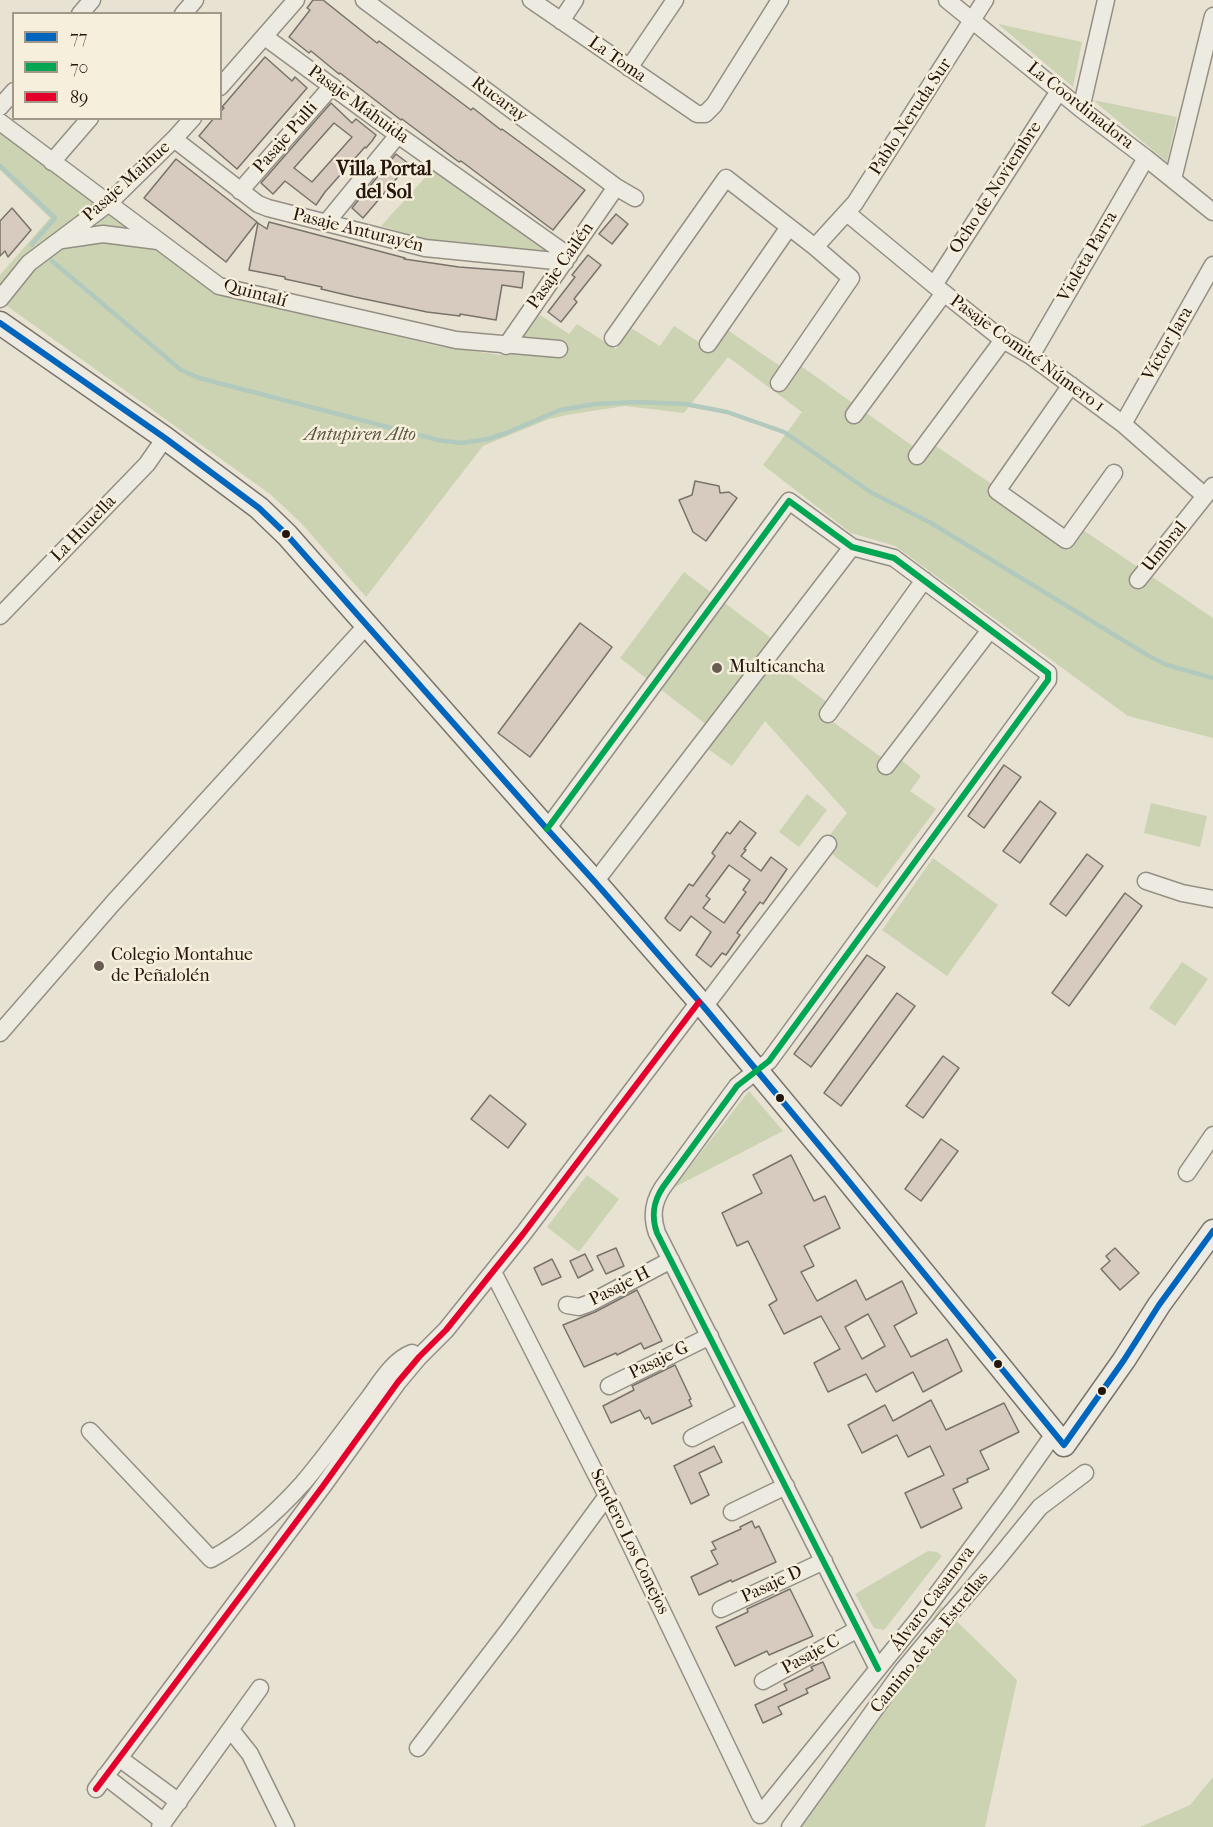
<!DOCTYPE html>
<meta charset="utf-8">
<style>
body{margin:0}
#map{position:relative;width:1213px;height:1827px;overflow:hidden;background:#e8e2d2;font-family:"IM FELL French Canon",serif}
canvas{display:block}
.legend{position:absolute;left:12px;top:12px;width:210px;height:108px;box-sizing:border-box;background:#f6efdc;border:2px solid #a2988a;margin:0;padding:8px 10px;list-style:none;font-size:18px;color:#25160f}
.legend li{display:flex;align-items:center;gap:12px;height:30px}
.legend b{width:30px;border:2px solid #a2988a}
</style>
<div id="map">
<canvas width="1213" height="1827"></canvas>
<ul class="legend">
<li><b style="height:8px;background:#0065bd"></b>77</li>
<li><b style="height:8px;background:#00a651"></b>70</li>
<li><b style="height:8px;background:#e4002b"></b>89</li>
</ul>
</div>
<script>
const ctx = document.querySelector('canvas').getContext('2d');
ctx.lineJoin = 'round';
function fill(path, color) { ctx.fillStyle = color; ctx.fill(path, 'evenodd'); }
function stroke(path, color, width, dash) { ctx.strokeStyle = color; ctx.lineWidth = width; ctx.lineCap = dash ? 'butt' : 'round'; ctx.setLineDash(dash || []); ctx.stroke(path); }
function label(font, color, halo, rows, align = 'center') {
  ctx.font = font + ' "IM FELL French Canon",serif'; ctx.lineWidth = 5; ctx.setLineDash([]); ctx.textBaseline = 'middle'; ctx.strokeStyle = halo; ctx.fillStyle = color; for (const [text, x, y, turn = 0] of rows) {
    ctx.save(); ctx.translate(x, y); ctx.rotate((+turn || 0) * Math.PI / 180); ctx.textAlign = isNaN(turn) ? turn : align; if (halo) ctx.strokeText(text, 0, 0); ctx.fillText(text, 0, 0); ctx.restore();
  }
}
const green = new Path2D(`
 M998 24 1082 42 1073 87Z
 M1093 100 1177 117 1167 162Z
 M0 132 208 288 226 296 437 346 507 356 537 313 569 334 577 324 616 349 631 328 660 346 674 326 711 350 726 329 793 375 801 366 928 457 936 446 1075 541 1083 530 1213 618V738L1128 716 895 546 851 533 763 465 802 412 728 357 684 413 625 406 572 414 549 419 483 446 366 597 301 523 270 494 0 301V275L50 218 0 170Z
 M432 170 554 252 433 241 381 226Z
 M684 572 775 641 765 656 827 702 821 713 893 766 900 759 921 776 910 791 936 809 877 888 821 846 847 813 765 721 732 766 705 747 716 732 620 658Z
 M807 794 827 810 799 847 779 832Z
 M1151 803 1207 816 1200 847 1144 833Z
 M933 858 998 905 947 976 882 930Z
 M1182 962 1208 979 1175 1026 1149 1008Z
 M749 1091 783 1131 673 1188Z
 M587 1175 619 1199 579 1252 547 1227Z
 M928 1551 937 1552 942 1556 884 1630 874 1628 855 1594Z
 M941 1606 1017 1680 985 1827H798Z
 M1213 1777V1827H1140L1190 1805Z`);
const stream = new Path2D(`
 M0 166 55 218 32 244V245
 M52 261 181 370 199 378 438 440 461 443 488 439 506 433 560 410 595 404 636 402 685 404 727 412 784 432 872 493 931 523 1149 656 1167 665 1213 678`);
const building = new Path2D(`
 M313 0H323L377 43 379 41 471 110 473 108 501 130 502 129 585 190 553 230 461 161 459 162 402 119 401 120 340 73 339 74 311 51 309 53 289 37 310 10 307 8Z
 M265 57 292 81 295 77 307 88 237 169 199 136 214 118H220V112L224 108 222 107Z
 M331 103 352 123 356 119 376 135 372 141 366 148 365 147 325 192 316 205 285 181 273 194 261 183ZM334 123 352 137 312 182 294 168Z
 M396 154 409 164 363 218 352 208Z
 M176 159 257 222 226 262 144 198Z
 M12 208 31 230 8 257 5 251 0 256V221Z
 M616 214 628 224 612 244 599 234Z
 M269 222 405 258 404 259 459 267 524 272 522 288 502 285 496 320 460 314V316L427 312 355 297 321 289 322 287 285 279V277L249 270 258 223 267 229Z
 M588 255 601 265 574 299 577 302 561 322 548 312 575 277 572 275Z
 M695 481 719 486 720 493 729 492 737 498 706 541 693 532 679 500 692 495Z
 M580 623 612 647 530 757 498 733Z
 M1004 765 1021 777 984 828 968 816Z
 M1040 801 1056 813 1020 863 1003 851Z
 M740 821 756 833 744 849 746 850 741 856 761 871 771 857 787 869 763 904 760 902 737 933 740 935 726 955 722 953 711 967 696 955 711 932 691 916 680 931 668 922 665 918 689 884 693 886 715 856 712 853 727 832 730 834ZM729 865 750 880 743 890 746 892 724 923 703 908 710 899 706 896Z
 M1087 854 1103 866 1066 916 1050 904Z
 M1125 893 1142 906 1069 1006 1052 993Z
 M867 955 885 967 811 1067 794 1054Z
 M897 993 915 1006 841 1106 824 1093Z
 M943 1056 959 1068 923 1118 906 1106Z
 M490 1095 526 1124 508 1148 471 1119Z
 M941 1139 958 1151 921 1201 905 1189Z
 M791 1155 814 1201 825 1196 840 1228 804 1246 814 1266 801 1272 817 1301 856 1280 866 1300 902 1281 917 1313 894 1326 911 1357 947 1339 962 1371 923 1392 913 1372 876 1392 866 1374 828 1392 814 1363 840 1349 821 1316 784 1334 769 1305 777 1300 748 1241 737 1246 722 1213 762 1193 753 1175ZM868 1314 885 1346 862 1359 845 1327Z
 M616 1248 624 1266 606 1274 597 1256Z
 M1115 1248 1139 1273 1120 1290 1101 1269 1110 1261 1106 1256Z
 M585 1254 593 1270 578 1278 570 1261Z
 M552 1259 561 1277 542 1285 534 1268Z
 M637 1290 662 1341 644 1349 641 1343 617 1355 616 1353 584 1367 563 1325 595 1312Z
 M675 1365 691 1399 689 1400 692 1406 652 1424 649 1417 645 1419 640 1410 611 1423 603 1406 634 1390 632 1386Z
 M931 1400 946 1430 1004 1403 1019 1432 980 1451 989 1469 967 1479 968 1482 953 1489 962 1508 921 1528 905 1493 944 1475 930 1446 908 1457 897 1435 862 1453 848 1425 885 1405 893 1421Z
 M714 1446 722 1462 699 1473 709 1495 691 1504 674 1466Z
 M752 1521 755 1528 759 1526 776 1562 732 1582 731 1580 699 1595 691 1577 718 1564 711 1551 716 1549 712 1542 741 1529 740 1527Z
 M790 1589 813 1636 769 1655 767 1651 735 1666 716 1627 748 1612 747 1609Z
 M823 1662 830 1678 806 1689 808 1693 778 1707 782 1714 763 1723 755 1705 787 1690 784 1684 813 1670 811 1667Z`);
const street = new Path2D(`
 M364 0 616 187 635 198
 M531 0 697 114H705L714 105 780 0
 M947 0 1081 109 1146 158 1213 212
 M80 14 92 0
 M183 14 195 0
 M561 21 575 0
 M265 37 398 135 569 256
 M629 68 675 0
 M220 87 296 0
 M0 107 14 91
 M1081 109 1106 0
 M0 122 219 286 456 340 559 349
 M174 139 258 204 268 208 425 248 565 262
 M52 162 90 118
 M1173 179 1213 16
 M240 191 332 86
 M847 213 934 285 1003 340 1031 356 1123 424 1205 496
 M326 223 398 135
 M62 240 103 234 158 241
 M815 247 855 203 985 0
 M934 285 1059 91
 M0 299 29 263 109 203 174 139 193 118
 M613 338 726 178 815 247 851 278 779 383
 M708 344 789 227
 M506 346 616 187
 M1031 356 1146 158
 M1071 385 997 491 1066 540 1114 473
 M854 415 944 293
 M1123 424 1213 265
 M917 456 1003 340
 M1138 580 1213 486
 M0 616 147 464 165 438
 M828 714 924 580
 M886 766 990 630
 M547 829 789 501 852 547 894 558 1048 673V680L769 1061 737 1086 663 1187C653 1202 651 1216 657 1233L878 1669
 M1146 881 1182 893 1213 899
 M595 882 852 547
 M704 1007 828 844
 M0 1033 113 903 366 626
 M1187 1173 1213 1135
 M493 1272 607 1496 760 1815 923 1613 1008 1499 1054 1434
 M567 1305 579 1307 590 1303 671 1260
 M609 1386 710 1336
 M90 1431 211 1559C247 1540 276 1513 303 1483 326 1456 347 1426 368 1399 380 1383 393 1360 412 1353L419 1357
 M692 1438 747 1410
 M732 1512 786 1486
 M721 1609 824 1561
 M763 1681 858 1629
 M231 1730 250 1754 286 1827
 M418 1748 510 1628 607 1496
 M119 1758 179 1802
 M105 1776 164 1822
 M96 1789 323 1486 398 1382 419 1357 446 1330 523 1234 699 1002
 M160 1827 260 1688
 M790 1827 903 1670 932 1635 996 1561 1040 1507 1085 1473`);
const secondary = new Path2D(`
 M0 323 165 438 259 508 287 535 547 829 595 882 704 1007 833 1162 1064 1445 1124 1360 1159 1305 1213 1231`);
const bus1 = new Path2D(`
 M0 323 165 438 259 508 287 535 547 829 595 882 704 1007 833 1162 1064 1445 1124 1360 1159 1305 1213 1231`);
const bus2 = new Path2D(`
 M547 829 789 501 852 547 894 558 1048 673V680L769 1061 737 1086 663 1187C653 1202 651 1216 657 1233L878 1669`);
const bus3 = new Path2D(`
 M96 1789 323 1486 398 1382 419 1357 446 1330 523 1234 699 1002`);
const markers = [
 [286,534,5,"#25160f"],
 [717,668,6,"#695d53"],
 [99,966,6,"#695d53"],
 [780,1098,5,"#25160f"],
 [998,1364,5,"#25160f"],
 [1102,1391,5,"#25160f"]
];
const streetNames = [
 ["La Toma",617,60,35],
 ["Rucaray",499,100,36],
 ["Pasaje Mahuida",358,105,36],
 ["La Coordinadora",1080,106,38],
 ["Pablo Neruda Sur",911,117,-57],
 ["Pasaje Pulli",286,138,-49],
 ["Pasaje Maihue",127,182,-42],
 ["Ocho de Noviembre",996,188,-57],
 ["Pasaje Anturayén",358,231,14],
 ["Violeta Parra",1088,257,-60],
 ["Pasaje Cailén",561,266,-55],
 ["Quintalí",255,294,15],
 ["Víctor Jara",1168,344,-60],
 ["Pasaje Comité Número 1",1027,354,36],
 ["La Huuella",84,529,-46],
 ["Umbral",1165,547,-51],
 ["Pasaje H",620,1287,-27],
 ["Pasaje G",659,1361,-26],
 ["Sendero Los Conejos",629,1542,64],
 ["Pasaje D",772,1585,-25],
 ["Álvaro Casanova",933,1599,-53],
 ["Camino de las Estrellas",930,1643,-51],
 ["Pasaje C",811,1655,-29]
];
const parkNames = [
 ["Antupiren Alto",360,436]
];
const poiNames = [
 ["Multicancha",729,668],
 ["Colegio Montahue",111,956],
 ["de Peñalolén",111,977]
];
const neighbourhoodNames = [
 ["Villa Portal",384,170],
 ["del Sol",384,193]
];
fill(green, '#ccd3b3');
stroke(stream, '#b2cabd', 4.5);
fill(building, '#d7cbbf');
stroke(building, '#79736b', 1.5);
stroke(street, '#948f85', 19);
stroke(secondary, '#79736b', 25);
stroke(street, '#edeae1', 16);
stroke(secondary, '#edeae1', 22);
stroke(bus1, '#0065bd', 6);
stroke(bus2, '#00a651', 6);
stroke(bus3, '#e4002b', 6);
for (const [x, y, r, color] of markers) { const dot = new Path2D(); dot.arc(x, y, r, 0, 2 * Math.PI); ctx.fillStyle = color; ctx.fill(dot); stroke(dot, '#f6efdc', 2); }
label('18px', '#25160f', '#f6efdc', streetNames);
label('italic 18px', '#585440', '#f6efdc', parkNames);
label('18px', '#25160f', '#f6efdc', poiNames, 'left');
label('bold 20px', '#25160f', '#f6efdc', neighbourhoodNames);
</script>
